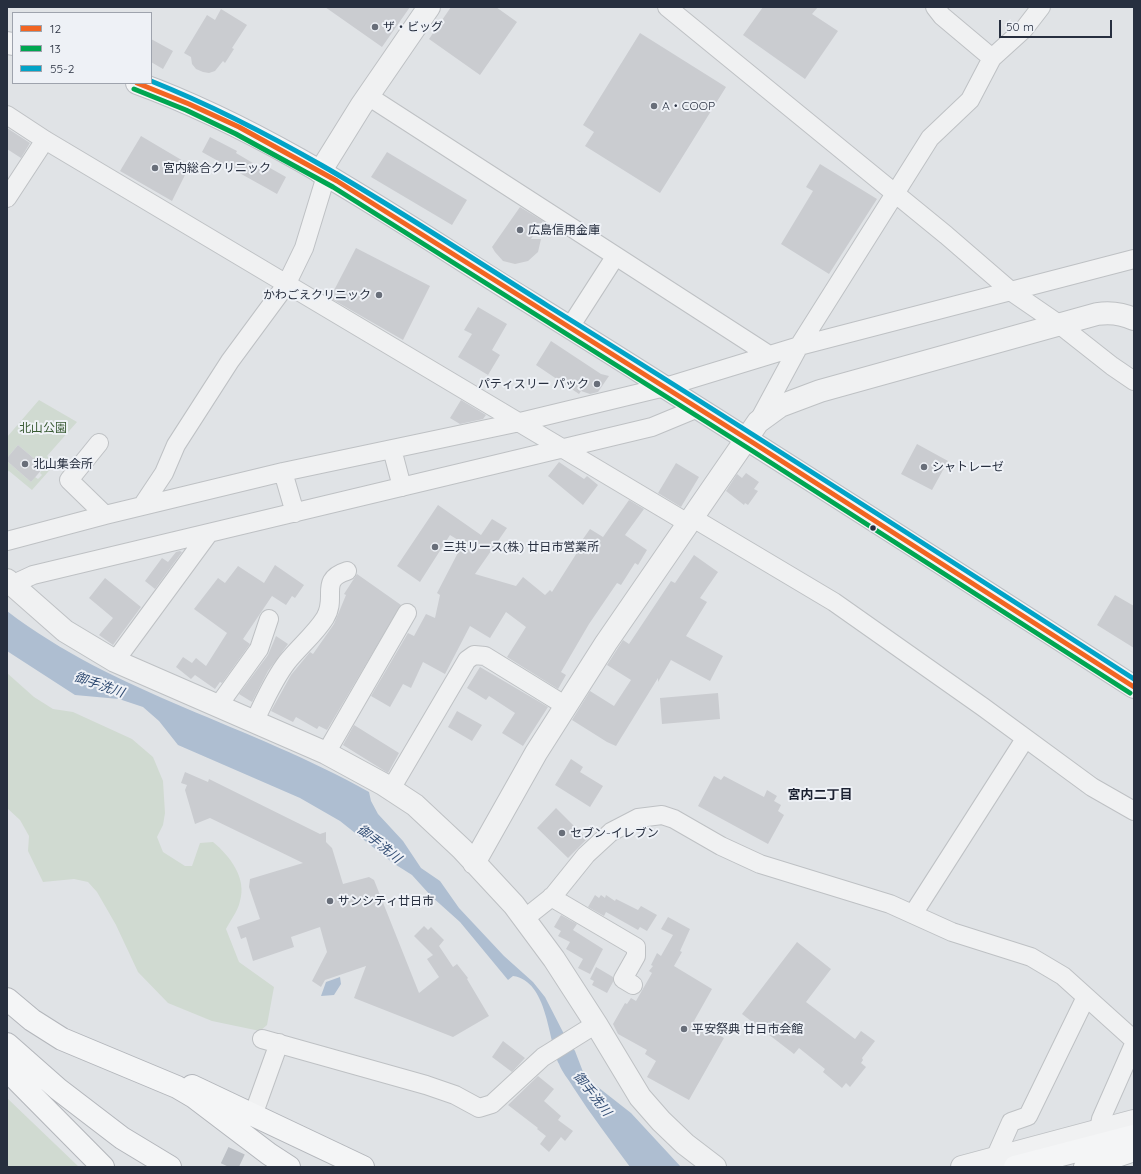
<!DOCTYPE html>
<meta charset="utf-8">
<style>
body{margin:0}
#map{position:relative;width:1141px;height:1174px;overflow:hidden;background:#e0e3e6;font-family:Quicksand,sans-serif}
canvas{display:block}
.frame{position:absolute;inset:0;border:8px solid #272f3f;pointer-events:none}
.legend{position:absolute;left:12px;top:12px;width:140px;height:72px;box-sizing:border-box;background:#eef1f6;border:1px solid #9ea3ad;margin:0;padding:5px 7px;list-style:none;font-size:12px;color:#272f3f}
.legend li{display:flex;align-items:center;gap:8px;height:20px}
.legend b{width:20px;border:1px solid #9ea3ad}
.scale{position:absolute;left:999px;top:20px;width:113px;height:18px;box-sizing:border-box;border:2px solid #272f3f;border-top:0;padding-left:5px;font-size:12px;line-height:14px;white-space:nowrap;color:#272f3f;-webkit-text-stroke:3px #eef1f6;paint-order:stroke}
</style>
<div id="map">
<canvas width="1141" height="1174"></canvas>
<div class="frame"></div>
<ul class="legend">
<li><b style="height:5px;background:#f26522"></b>12</li>
<li><b style="height:5px;background:#00a651"></b>13</li>
<li><b style="height:5px;background:#02a3c7"></b>55-2</li>
</ul>
<div class="scale">50 m</div>
</div>
<script>
const ctx = document.querySelector('canvas').getContext('2d');
ctx.lineJoin = 'round';
function fill(path, color) { ctx.fillStyle = color; ctx.fill(path, 'evenodd'); }
function stroke(path, color, width, dash) { ctx.strokeStyle = color; ctx.lineWidth = width; ctx.lineCap = dash ? 'butt' : 'round'; ctx.setLineDash(dash || []); ctx.stroke(path); }
function label(font, color, halo, rows, align = 'center') {
  ctx.font = font + ' Quicksand,"Noto Sans JP",sans-serif'; ctx.lineWidth = 4; ctx.setLineDash([]); ctx.textBaseline = 'middle'; ctx.strokeStyle = halo; ctx.fillStyle = color; for (const [text, x, y, turn = 0] of rows) {
    ctx.save(); ctx.translate(x, y); ctx.rotate((+turn || 0) * Math.PI / 180); ctx.textAlign = isNaN(turn) ? turn : align; if (halo) ctx.strokeText(text, 0, 0); ctx.fillText(text, 0, 0); ctx.restore();
  }
}
const green = new Path2D(`
 M39 400 77 422 47 456 55 464 32 490 9 471 7 472V461L31 482 35 477 38 479 42 475 40 473 44 467 18 445 7 458V437Z
 M7 673 34 697 53 709 73 712 132 739 153 757 163 781 165 813 163 825 157 837 163 852 185 866H192L200 843 213 842C230 856 247 878 240 901 238 911 230 921 226 929L239 962 274 987 267 1025 260 1031 212 1021 168 1003 138 972 116 925 97 892 88 882 74 879 43 882 28 851 29 836 20 820 7 808Z
 M7 1098 79 1167H7Z`);
const water = new Path2D(`
 M7 611C115 694 251 725 369 792L371 801 378 814 403 841 421 868 440 881 459 908 504 956 533 982 545 997 564 1034 575 1051 585 1077 631 1113 681 1167H630C611 1141 591 1115 573 1087 569 1080 562 1072 559 1064 548 1040 548 981 513 976L508 980 460 922 431 896 412 875 393 863 340 821 300 798 178 745 159 721 143 707 119 699 75 695 7 651Z
 M340 977 341 984 334 995 321 996 326 982Z`);
const building = new Path2D(`
 M325 7H410L382 47Z
 M451 7H496L517 22 480 75 429 39Z
 M763 7H818L812 14 838 31 805 79 743 35Z
 M221 9 247 25 232 48 234 49 225 63 223 61 215 71 209 73 203 72 196 69 192 64 191 57 184 53 207 15 215 20Z
 M640 33 726 87 660 193 585 146 594 132 583 125Z
 M151 39 173 51 163 69 151 62Z
 M7 128 30 143 21 158 7 149Z
 M141 136 190 165 172 201 120 171Z
 M210 137 237 151 236 153 268 172 270 168 286 177 277 194 202 152Z
 M387 152 467 200 452 225 371 177Z
 M820 164 877 199 829 274 781 244 813 191 806 187Z
 M520 207 543 221 531 239H541L538 252 528 261 515 264 503 261 495 252 492 247Z
 M356 248 430 286 403 340 330 298Z
 M478 307 507 324 492 350 500 355 488 375 458 357 472 334 464 330Z
 M551 341 601 374 609 376 598 392 590 394 581 391 579 394 536 365Z
 M461 400 486 415 483 419 460 424 450 418Z
 M917 444 948 461 932 490 901 474Z
 M18 445 44 467 31 482 7 461V458Z
 M559 462 584 479 587 476 598 485 583 505 548 476Z
 M676 463 699 477 681 507 658 493Z
 M746 473 759 482 754 489 758 491 748 505 745 503 744 505 726 491 737 474 742 478Z
 M629 500 644 509 625 535 647 550 638 565 635 563 621 585 617 583 589 624 561 672 566 675 558 689 507 657 526 627 506 612 490 638 470 626 445 674 423 662 411 688 403 684 390 707 371 696 408 633 414 636 426 614 435 618 440 595 437 593 463 543 450 535 420 582 397 566 438 505 481 535 492 519 507 528 475 574 516 586 523 577 545 595 550 590 552 592 580 548 578 546 590 529 603 537Z
 M180 551 182 552 155 589 145 581 162 558 168 562 176 552Z
 M694 555 718 572 700 598 707 602 686 636 723 656 710 681 671 660 658 682V678L616 746 607 742 572 720 590 691 614 706 631 680 607 665 623 640 629 644 671 581 675 583Z
 M275 565 304 585 295 598 292 596 286 605 272 596 243 639 250 644 222 683 220 682 215 689 195 675 191 679 176 667 183 657 192 663 196 658 206 666 227 633 194 609 218 578 225 583 238 566 264 583Z
 M357 574 401 605 327 730 319 726 317 729 296 717 293 722 271 711 291 675 310 652 313 654 334 624 346 595 344 594Z
 M105 578 141 607 113 645 99 635 113 618 89 598Z
 M1115 595 1134 606V648L1097 625Z
 M276 636 288 644 268 671 252 702 239 694 268 655Z
 M480 667 548 707 523 746 502 733 515 713 489 696 486 700 467 688Z
 M718 693 720 719 662 724 660 698Z
 M457 711 482 725 472 741 448 727Z
 M354 725 399 753 388 773 343 745Z
 M571 759 583 767 580 772 603 786 590 807 555 785Z
 M185 772 208 782 209 779 320 834 326 832V842L332 848 343 884 369 877 374 880 419 993 439 977 427 959 433 955 414 936 424 926 428 930 431 927 444 940 439 946 453 967 457 964 468 978 467 979 489 1016 453 1037 354 998 366 966 325 980 321 987 312 981 327 952 320 927 291 937 294 947 253 961 246 937 241 939 237 927 260 919 249 887 250 879 303 863 210 818 195 824 185 790 187 785 181 783Z
 M714 776 721 780 724 776 764 797 767 790 777 796 774 801 781 805 778 811 784 815 768 844 698 806Z
 M556 808 587 839 568 858 537 828Z
 M595 895 599 898 601 895 605 898 606 895 615 901 616 899 638 910 641 906 657 915 647 931 640 927 638 930 606 912 604 916 588 907Z
 M561 915 577 924 573 930 603 949 590 974 578 968 583 959 566 949 570 942 558 936 561 931 554 927Z
 M668 917 690 929 680 951 682 952 674 966 712 989 694 1021 724 1038 689 1100 647 1077 656 1061 645 1054 647 1050 618 1034 613 1024 625 1003 627 1004 631 998 636 1001 652 973 649 971 653 966 651 965 657 953 661 956 673 935 661 929Z
 M797 942 831 969 806 1002 855 1039 861 1031 875 1041 862 1058 863 1060 861 1063 866 1067 850 1087 846 1083 842 1088 823 1072 825 1069 799 1048 794 1054 742 1014Z
 M596 967 613 977V982L607 993 592 985 594 981 590 979Z
 M503 1041 525 1058 512 1072 492 1057Z
 M538 1076 554 1089 544 1101 561 1116 558 1120 573 1131 565 1141 561 1137 549 1152 540 1144 546 1136 537 1129 538 1128 508 1105Z`);
const minorTunnel = new Path2D(`
 M229 1167 250 1122`);
const minor = new Path2D(`
 M667 7 946 235 1012 292 1060 325 1112 366 1134 381
 M992 58 1024 29 1041 7
 M368 96 769 355
 M7 115 45 140C257 267 469 392 681 519L698 521 834 602 983 707 1092 787 1134 811
 M7 198 45 140
 M570 327 615 257
 M758 422 799 346 930 138 970 100 992 58 942 16 935 7
 M99 443 69 480 105 515
 M392 449 402 487
 M283 472 295 513
 M142 506 164 473 176 445 230 361 286 285 304 248 326 176
 M7 541 105 515 283 472 520 422 665 387 799 346 1134 259
 M14 586 20 581 33 575 652 427 698 408
 M115 661 209 533
 M218 706 259 649 269 619
 M254 722C264 702 273 680 287 662 299 647 315 634 325 618 338 597 318 580 347 571
 M326 753 407 613
 M391 789 467 660 474 655 485 656 566 706
 M551 897 636 947V956L623 979 633 985
 M913 914 1025 739
 M524 919 553 896 586 855 611 832 638 818 662 815 674 819 721 846 760 864 890 904 952 932 1031 957 1063 976 1134 1040
 M262 1039 426 1085 455 1095 479 1108 492 1104 543 1057 596 1024
 M256 1107 279 1043
 M1099 1130 1101 1119 1134 1044
 M995 1158 1011 1122 1028 1116 1086 997`);
const tertiary = new Path2D(`
 M320 172 361 106 429 7
 M7 580 65 631 115 661 326 753 383 784 415 805 462 849 514 905 554 959 596 1024 640 1097 661 1121 685 1144 715 1167
 M474 863 536 753 606 643 758 422 780 406 820 391 1097 314C1110 312 1121 313 1134 319
 M962 1167 1134 1121`);
const primary = new Path2D(`
 M7 43 13 44
 M137 83C277 134 400 222 526 300 730 427 932 557 1134 687`);
const trunk = new Path2D(`
 M1085 1167 1134 1150`);
const motorway = new Path2D(`
 M7 999 32 1020 62 1039 177 1087 194 1097 269 1154 289 1167
 M7 1044 58 1089 122 1138 170 1167
 M7 1070 103 1167
 M192 1086 363 1167
 M1015 1167 1134 1136`);
const bus1 = new Path2D(`
 M137 83 189 104 239 127 337 181 755 444 1134 687`);
const bus2 = new Path2D(`
 M134 89 186 110 236 134 333 187 751 450 1130 693`);
const bus3 = new Path2D(`
 M151 81C293 138 419 225 548 306 745 428 939 553 1134 679`);
const markers = [
 [375,27,4,"#686e79"],
 [654,106,4,"#686e79"],
 [155,168,4,"#686e79"],
 [520,230,4,"#686e79"],
 [379,295,4,"#686e79"],
 [597,384,4,"#686e79"],
 [25,464,4,"#686e79"],
 [924,467,4,"#686e79"],
 [873,528,3.5,"#272f3f"],
 [435,547,4,"#686e79"],
 [562,833,4,"#686e79"],
 [330,901,4,"#686e79"],
 [684,1029,4,"#686e79"]
];
const poiNames = [
 ["ザ・ビッグ",383,27],
 ["A・COOP",662,106],
 ["宮内総合クリニック",163,168],
 ["広島信用金庫",528,230],
 ["かわごえクリニック",371,295,"right"],
 ["パティスリー パック",589,384,"right"],
 ["北山集会所",33,464],
 ["シャトレーゼ",932,467],
 ["三共リース(株) 廿日市営業所",443,547],
 ["セブン-イレブン",570,833],
 ["サンシティ廿日市",338,901],
 ["平安祭典 廿日市会館",692,1029]
];
const parkNames = [
 ["北山公園",43,428]
];
const waterNames = [
 ["御手洗川",99,685,19],
 ["御手洗川",379,844,39],
 ["御手洗川",592,1094,52]
];
const neighbourhoodNames = [
 ["宮内二丁目",820,795]
];
fill(green, '#d0dad1');
fill(water, '#aebed1');
fill(building, '#caccd0');
stroke(minorTunnel, '#bbbfc5', 18, [18, 9]);
stroke(minor, '#bec1c4', 20);
stroke(tertiary, '#bec1c4', 24);
stroke(primary, '#bcbfc4', 24);
stroke(trunk, '#b3b6bb', 24);
stroke(motorway, '#b3b6bb', 24);
stroke(minor, '#f0f1f2', 18);
stroke(tertiary, '#f0f1f2', 22);
stroke(primary, '#f4f5f6', 22);
stroke(trunk, '#f4f5f6', 22);
stroke(motorway, '#f4f5f6', 22);
stroke(bus1, '#f26522', 5);
stroke(bus2, '#00a651', 5);
stroke(bus3, '#02a3c7', 5);
for (const [x, y, r, color] of markers) { const dot = new Path2D(); dot.arc(x, y, r, 0, 2 * Math.PI); ctx.fillStyle = color; ctx.fill(dot); stroke(dot, '#eef1f6', 1.5); }
label('12px', '#272f3f', '#eef1f6', poiNames, 'left');
label('12px', '#3a5b34', '#eef1f6', parkNames);
label('italic 13px', '#314c73', '#eef1f6', waterNames);
label('bold 13px', '#1a2030', '#eef1f6', neighbourhoodNames);
</script>
